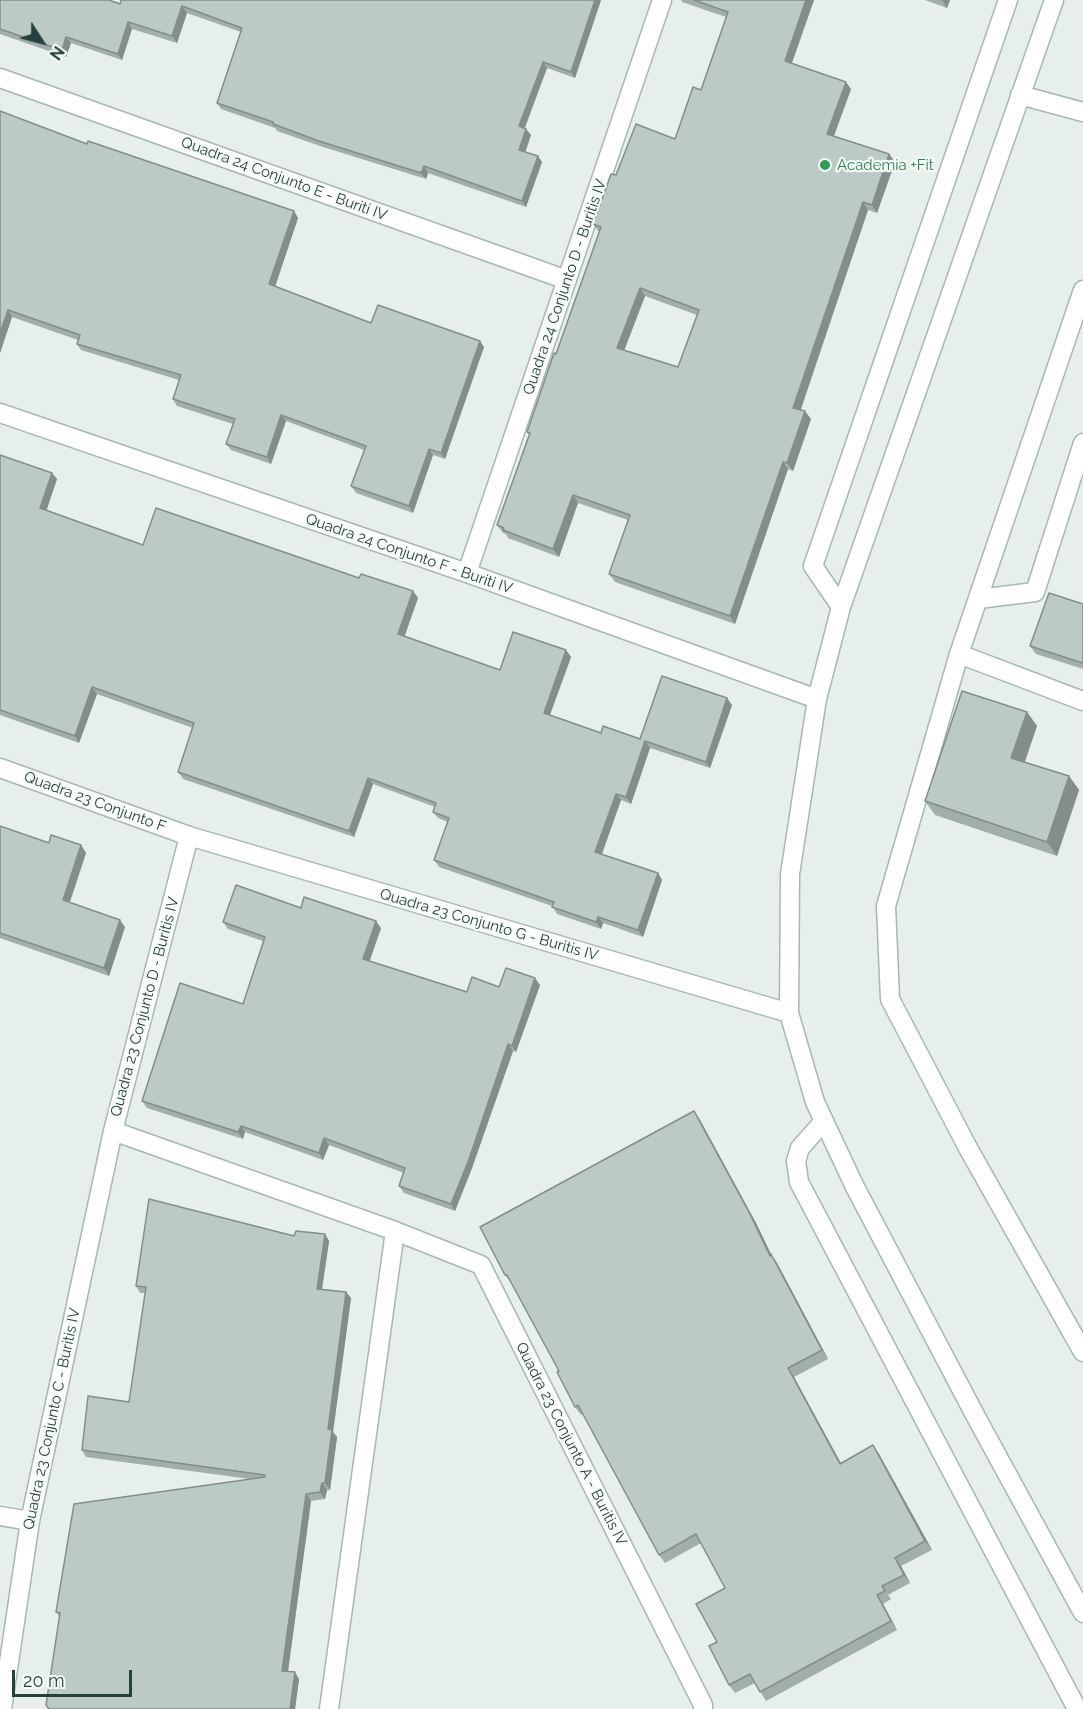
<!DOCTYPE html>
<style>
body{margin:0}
#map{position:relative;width:1083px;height:1709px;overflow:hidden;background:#e6efec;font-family:Raleway,sans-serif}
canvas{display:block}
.north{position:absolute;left:12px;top:12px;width:60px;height:60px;-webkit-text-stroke:4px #f7fbf9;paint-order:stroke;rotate:126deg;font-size:16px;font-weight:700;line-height:24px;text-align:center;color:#25413d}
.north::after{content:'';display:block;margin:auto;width:21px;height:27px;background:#25413d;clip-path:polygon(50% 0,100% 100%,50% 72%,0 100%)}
.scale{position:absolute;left:12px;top:1670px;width:120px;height:27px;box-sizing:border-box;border:3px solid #25413d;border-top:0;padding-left:8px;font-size:18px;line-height:21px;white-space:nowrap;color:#25413d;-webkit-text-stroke:4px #f7fbf9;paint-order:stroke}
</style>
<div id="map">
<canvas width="1083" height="1709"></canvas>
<div class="north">N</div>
<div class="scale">20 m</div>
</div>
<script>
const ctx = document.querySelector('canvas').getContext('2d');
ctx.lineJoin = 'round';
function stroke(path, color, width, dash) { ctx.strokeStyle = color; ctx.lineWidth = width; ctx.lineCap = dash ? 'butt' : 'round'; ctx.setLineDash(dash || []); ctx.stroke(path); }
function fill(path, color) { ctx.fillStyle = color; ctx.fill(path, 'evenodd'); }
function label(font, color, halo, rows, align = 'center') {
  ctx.font = font + ' Raleway,sans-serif'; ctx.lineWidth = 4.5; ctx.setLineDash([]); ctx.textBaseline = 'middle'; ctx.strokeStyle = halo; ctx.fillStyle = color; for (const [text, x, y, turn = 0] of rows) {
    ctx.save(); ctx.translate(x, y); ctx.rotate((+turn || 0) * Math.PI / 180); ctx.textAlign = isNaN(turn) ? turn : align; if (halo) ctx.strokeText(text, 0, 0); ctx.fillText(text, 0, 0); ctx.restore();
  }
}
const minor = new Path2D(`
 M1054 0 841 607 817 699 790 874 789 1013 815 1102 855 1187 975 1415 1083 1613
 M0 78 567 280
 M1020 95 1083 112
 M1083 290 959 654 886 906 890 999 968 1148 1083 1352
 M0 413 467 573 817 699
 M467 573 662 0
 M978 599 1035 592 1083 443
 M841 607 813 566 1008 0
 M959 654 1083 701
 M0 768 189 836 789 1013
 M824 1121 800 1148 796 1161 799 1182 1077 1709
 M113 1131 395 1231 481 1265 703 1705V1709
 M0 1516 30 1521
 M2 1709 30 1521 113 1131 189 836
 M329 1709 395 1231`);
const wall = new Path2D(`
 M0 0 120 4 121 0H601L575 78 547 68 525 128 531 135 525 152 542 162 526 207 428 173 426 179 323 147 277 131 275 128 221 109 217 103 241 32 187 13 177 43 132 29 122 60 71 43 66 57 0 34Z
 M681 0H814L792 63 851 89 834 136 889 154 895 162 877 213 868 210 800 410 811 419 793 471 788 469 735 624 615 582 609 574 628 520 578 503 559 557 508 538 506 534 503 533 497 525 529 434 527 432 556 354 599 232 593 224 616 175 675 139 701 90 726 17 682 2ZM645 296 697 315 678 367 624 351Z
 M925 0H950L947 8Z
 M0 111 87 144 294 211 298 218 275 286 371 323 484 347 445 459 433 455 413 513 356 493 351 486 364 450 286 421 271 464 231 450 226 444 233 424 177 406 173 399 179 380 81 350 77 344 78 340 12 317 0 353Z
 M0 455 52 473 57 479 46 510 143 545 359 578 413 591 418 598 404 636 500 670 566 650 571 657 550 715 601 733 640 739 732 705 710 768 650 748 631 804 621 800 602 854 658 873 662 880 643 937 603 923 601 929 557 914 552 906 439 867 434 860 448 822 438 818 433 812 435 807 373 784 354 837 183 779 178 772 193 728 97 694 79 743 0 715Z
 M1083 604V669L1036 654 1030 646Z
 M1027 712 1037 726 1025 762 1069 776 1079 790 1057 856 935 815 925 801Z
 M0 826 49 843 81 845 86 853 70 902 125 927 109 976 0 938Z
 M301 908 381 928 369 961 467 992 499 987 540 985 516 1052 513 1051 472 1168 455 1211 404 1193 399 1186 404 1173 329 1145 323 1160 245 1132 243 1139 147 1108 142 1101 243 1004 263 941 228 929 223 922Z
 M694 1111 700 1120 756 1223 771 1254 777 1263 828 1359 794 1377 841 1463 873 1445 879 1454 932 1550 901 1566 910 1583 888 1595 891 1599 883 1604 897 1630 766 1701 755 1683 735 1693 729 1685 717 1642 725 1588 701 1543 665 1563 659 1555 583 1414 581 1415 575 1407 559 1371 512 1284 505 1275Z
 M325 1234 329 1241 322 1289 346 1292 351 1298 333 1432 337 1437 330 1490H327L325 1499 311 1501 288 1672 299 1679 295 1709H49L59 1616 56 1612 250 1479 86 1457 82 1450 129 1402 145 1293H140L136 1286 294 1236Z`);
const shadedWall = new Path2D(`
 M595 0H601L575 78 571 72Z
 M806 0H814L790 68 785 61Z
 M942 0H950L947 8Z
 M182 6 187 13 177 43 172 36Z
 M128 22 132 29 122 60 118 54Z
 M66 37 71 43 66 57 62 50Z
 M543 62 547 68 523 132 519 126Z
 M846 82 851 89 832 141 827 134Z
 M526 129 531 135 524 156 519 150Z
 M889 154 895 162 877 213 872 205Z
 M538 156 542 162 526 207 522 201Z
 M424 166 428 173 426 179 421 173Z
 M863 202 868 210 799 415 793 408Z
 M294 211 298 218 274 290 269 284Z
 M640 288 645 296 622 356 617 348Z
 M8 310 12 317 0 353V333Z
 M480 341 484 347 445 459 441 453Z
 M805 411 811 419 793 471 787 463Z
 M281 415 286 421 271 464 267 457Z
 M429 449 433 455 413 513 409 506Z
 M783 462 788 469 735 624 730 616Z
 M52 473 57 479 45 515 40 508Z
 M573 495 578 503 559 557 553 549Z
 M413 591 418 598 403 641 398 634Z
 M566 650 571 657 548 720 544 713Z
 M92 687 97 694 79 743 75 736Z
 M727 698 732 705 710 768 706 762Z
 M1027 712 1037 726 1021 772 1011 758Z
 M645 741 650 748 631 804 626 797Z
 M1069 776 1079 790 1057 856 1047 842Z
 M368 778 373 784 354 837 349 831Z
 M616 794 621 800 600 859 595 852Z
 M81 845 86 853 68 907 63 900Z
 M658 873 662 880 643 937 638 930Z
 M598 917 603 923 601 929 596 922Z
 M120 920 125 927 109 976 104 968Z
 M376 921 381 928 368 966 363 959Z
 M535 978 540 985 516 1052 512 1046Z
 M508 1044 513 1051 472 1168 455 1211 451 1204Z
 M694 1111 700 1120 756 1223 776 1265 770 1256Z
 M241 1126 245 1132 243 1139 238 1132Z
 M324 1138 329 1145 323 1160 319 1153Z
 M325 1234 329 1241 321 1296 317 1289Z
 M771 1254 777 1263 828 1359 822 1350Z
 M346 1292 351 1298 333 1432 337 1437 330 1490 325 1483 328 1429Z
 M788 1368 794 1377 846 1473 840 1464Z
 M873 1445 879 1454 932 1550 925 1541Z
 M322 1483 327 1490 325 1499 320 1492Z
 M306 1494 311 1501 287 1678 282 1671Z
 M895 1558 901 1566 910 1583 904 1575Z
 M877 1595 883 1604 897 1630 891 1621Z
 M295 1672 299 1679 295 1709H290Z`);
const building = new Path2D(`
 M0 0H109L120 4 121 0H595L571 72 543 62 519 126 526 129 519 150 538 156 522 201 424 166 421 173 319 141 273 124V122L217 103 242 28 182 6 172 36 128 22 118 54 66 37 62 50 0 29Z
 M694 0H806L785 61 846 82 827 134 889 154 872 205 863 202 793 408 805 411 787 463 783 462 730 616 609 574 630 515 573 495 553 549 503 530 504 528 497 525 530 433 527 432 554 353 556 354 601 227 593 224 611 174 616 175 636 124 675 139 693 87 701 90 728 12ZM640 288 699 310 678 367 617 348Z
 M0 111 87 144 88 141 294 211 269 284 371 323 378 305 480 341 441 453 429 449 409 506 351 486 366 446 281 415 267 457 226 444 235 419 173 399 181 375 77 344 80 335 8 310 0 333Z
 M0 455 52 473 40 508 143 545 156 508 359 578 361 574 413 591 398 634 500 670 513 632 566 650 544 713 601 733 603 726 640 739 662 676 727 698 706 762 645 741 626 797 616 794 595 852 658 873 638 930 598 917 596 922 552 907 554 902 434 860 449 818 433 812 436 803 368 778 349 831 178 772 194 723 92 687 75 736 0 710Z
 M1049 593 1083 604V663L1030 646Z
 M962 691 1027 712 1011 758 1069 776 1047 842 925 801Z
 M0 826 49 843 51 835 81 845 63 900 120 920 104 968 0 933Z
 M236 885 301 908 304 897 376 921 363 959 467 992 472 977 499 987 506 968 535 978 512 1046 508 1044 468 1162 451 1204 399 1186 405 1168 324 1138 319 1153 241 1126 238 1132 142 1101 180 983 243 1004 265 937 223 922Z
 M694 1111 750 1214 770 1256 771 1254 822 1350 788 1368 840 1464 873 1445 925 1541 895 1558 904 1575 882 1586 885 1591 877 1595 891 1621 760 1692 750 1674 729 1685 709 1646 717 1642 696 1604 725 1588 696 1534 659 1555 578 1405 575 1407 557 1372 559 1371 507 1275H505L480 1227Z
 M149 1199 294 1236 296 1231 325 1234 317 1289 346 1292 328 1429 332 1430 325 1483H322L320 1492 306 1494 282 1671 295 1672 290 1709H49L46 1705 60 1613 56 1612 74 1504 265 1477V1475L82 1450 88 1396 129 1402 146 1287 136 1286Z`);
const markers = [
 [825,165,6,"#2e9e5b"]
];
const leisureNames = [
 ["Academia +Fit",837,165]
];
const streetNames = [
 ["Quadra 24 Conjunto E - Buriti IV",284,179,20],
 ["Quadra 24 Conjunto D - Buritis IV",565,287,-71],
 ["Quadra 24 Conjunto F - Buriti IV",409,554,19],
 ["Quadra 23 Conjunto F",95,802,20],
 ["Quadra 23 Conjunto G - Buritis IV",489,925,16],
 ["Quadra 23 Conjunto D - Buritis IV",145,1007,-75],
 ["Quadra 23 Conjunto C - Buritis IV",52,1419,-78],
 ["Quadra 23 Conjunto A - Buritis IV",571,1444,63]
];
stroke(minor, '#a8b7b4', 21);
stroke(minor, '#fff', 18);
fill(wall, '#a1aea9');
fill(shadedWall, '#838d8a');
fill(building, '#bbcac5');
stroke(building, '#838d8a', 1.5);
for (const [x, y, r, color] of markers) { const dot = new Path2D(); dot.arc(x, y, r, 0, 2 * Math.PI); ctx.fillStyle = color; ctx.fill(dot); stroke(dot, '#f7fbf9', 2); }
label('15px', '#27864d', '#f7fbf9', leisureNames, 'left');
label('15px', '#25413d', '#f7fbf9', streetNames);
</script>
